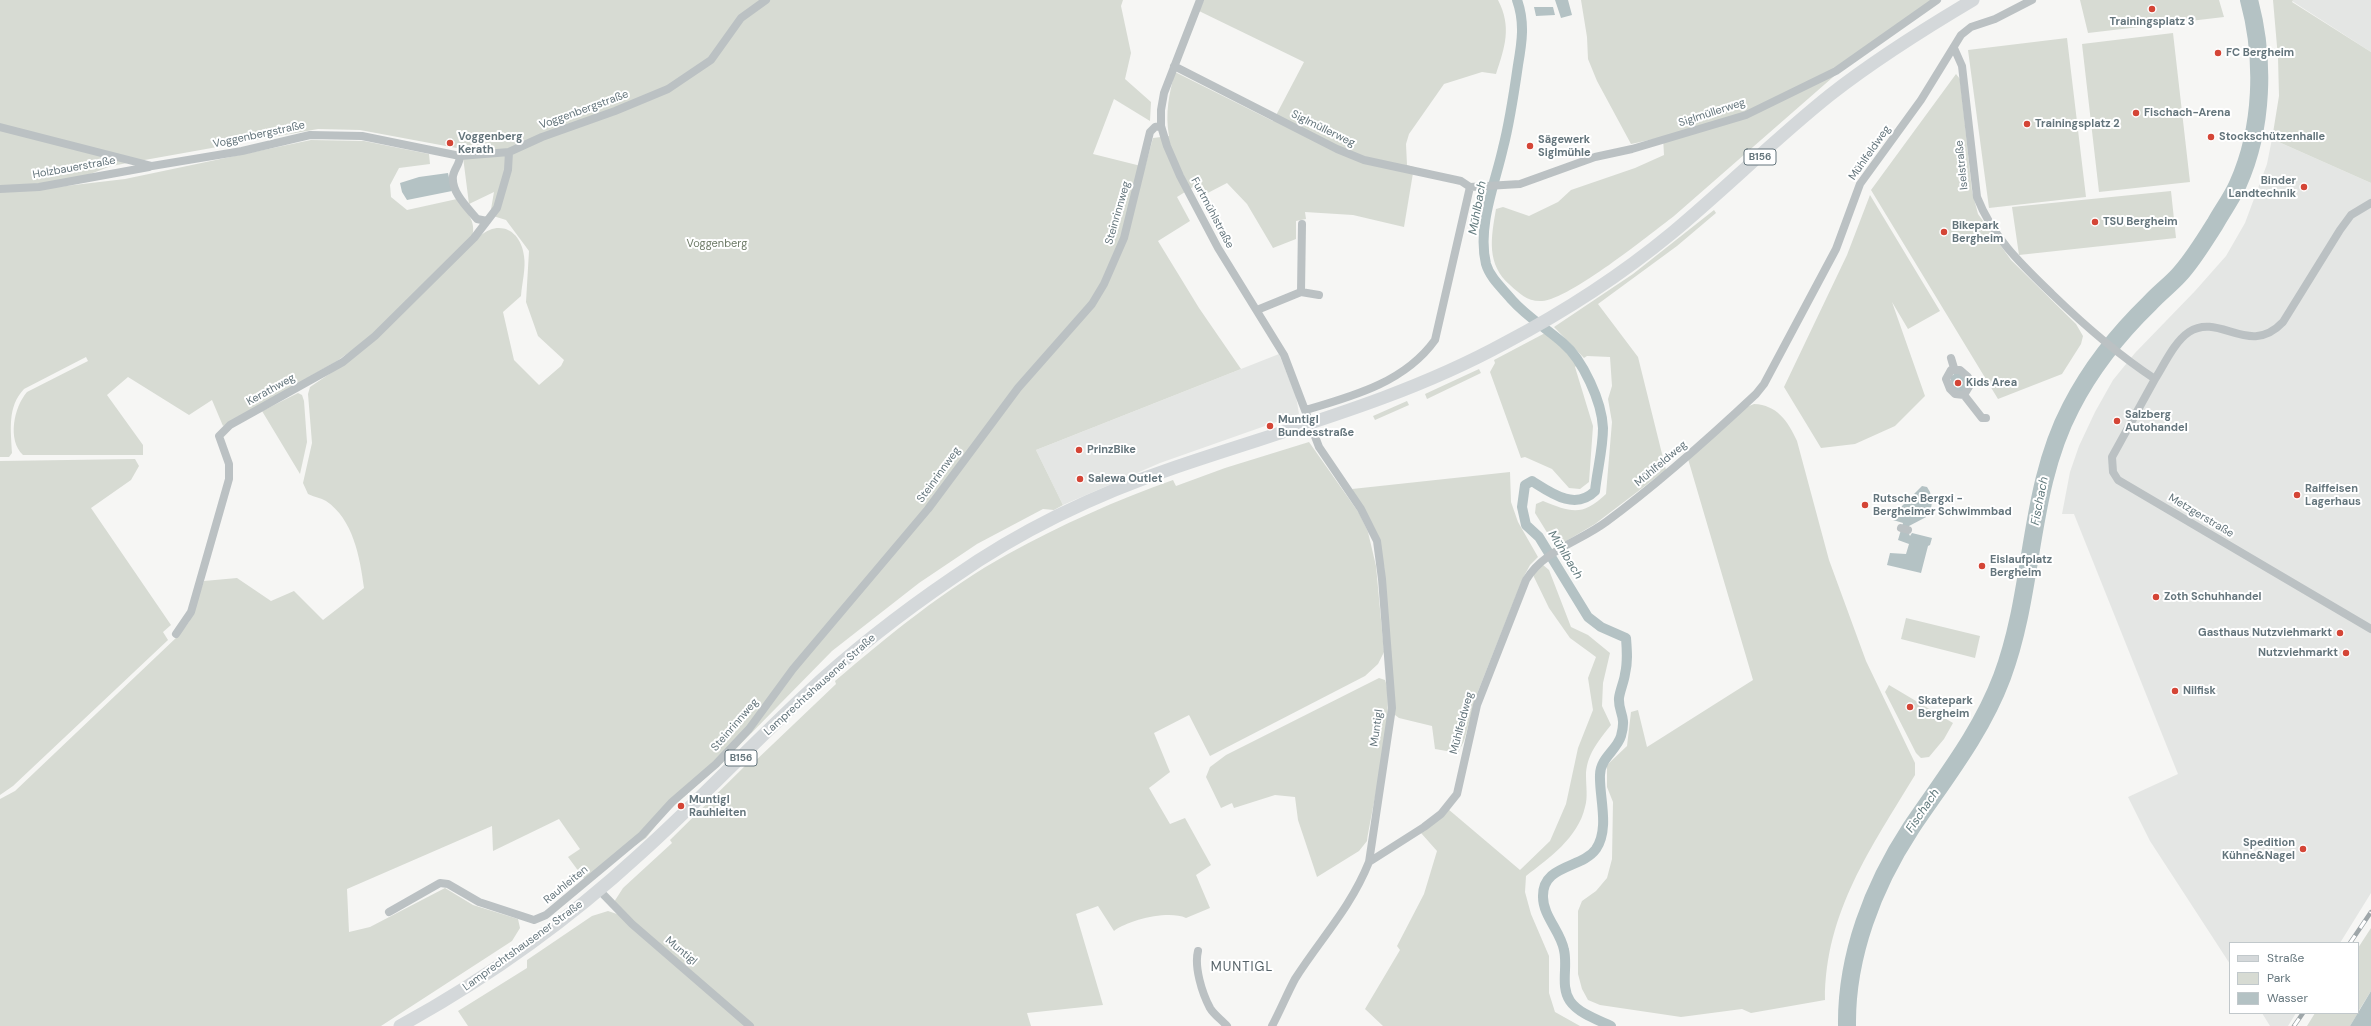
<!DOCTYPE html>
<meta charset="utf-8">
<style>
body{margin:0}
#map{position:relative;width:2371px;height:1026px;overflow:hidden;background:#f6f6f4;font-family:"DM Sans",sans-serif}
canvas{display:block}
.legend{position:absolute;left:2229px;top:942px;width:130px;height:72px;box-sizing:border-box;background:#fff;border:1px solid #c1c8cb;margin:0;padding:5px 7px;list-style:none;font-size:12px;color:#64757c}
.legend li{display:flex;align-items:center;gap:8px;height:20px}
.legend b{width:20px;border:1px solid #c1c8cb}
</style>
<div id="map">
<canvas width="2371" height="1026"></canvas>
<ul class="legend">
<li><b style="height:5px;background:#d4d8da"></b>Straße</li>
<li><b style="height:11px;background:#d7dbd3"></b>Park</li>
<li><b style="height:11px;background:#b4c2c4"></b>Wasser</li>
</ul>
</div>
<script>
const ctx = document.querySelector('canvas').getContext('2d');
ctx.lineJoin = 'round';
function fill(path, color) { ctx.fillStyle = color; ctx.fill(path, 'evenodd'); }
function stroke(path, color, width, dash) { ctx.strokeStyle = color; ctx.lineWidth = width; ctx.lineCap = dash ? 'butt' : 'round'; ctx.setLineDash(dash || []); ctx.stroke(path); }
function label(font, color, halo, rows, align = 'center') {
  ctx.font = font + ' "DM Sans",sans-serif'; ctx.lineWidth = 4; ctx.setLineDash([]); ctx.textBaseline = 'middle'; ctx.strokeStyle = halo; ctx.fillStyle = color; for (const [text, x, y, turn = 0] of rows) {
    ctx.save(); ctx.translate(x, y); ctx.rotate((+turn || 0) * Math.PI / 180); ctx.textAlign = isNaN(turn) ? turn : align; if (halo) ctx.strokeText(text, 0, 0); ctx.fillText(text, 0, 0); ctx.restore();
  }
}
const built = new Path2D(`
 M2293 0H2371V52L2292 1Z
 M2272 139 2371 183V893L2340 943H2230V964L2150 841 2128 797 2178 774 2074 514H2062L2070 472 2079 446 2095 412 2113 380 2135 353 2195 291 2226 256 2245 223 2267 164Z
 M1279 354 1296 396 1299 414 1160 463 1063 505 1036 450Z
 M2262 1013H2296L2288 1026H2270Z`);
const green = new Path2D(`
 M0 0H1123L1121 6 1131 53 1125 79 1151 102 1150 121 1114 99 1093 154 1145 167 1153 138 1169 136C1165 113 1169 94 1175 72L1273 121 1304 62 1199 11 1204 0H1498C1512 27 1505 47 1496 74L1482 72 1444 84 1409 134 1406 144 1407 165 1414 167 1404 227 1353 215 1305 212 1306 219 1296 221V239L1273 248 1247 204 1227 183 1200 197 1193 187 1177 197 1190 221 1158 241 1199 308 1241 369 1036 450 1063 505 1054 510 1043 509 977 544 919 583 832 651 723 762 665 814 646 838 585 880 568 857 580 849 559 819 493 851 492 826 347 889 349 932 370 927 445 888 473 905 518 919 520 928 512 941 381 1026H0V799L15 791 178 636 189 622 204 581 237 578 271 601 294 591 323 620 364 588C360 557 353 519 326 501 321 498 314 497 308 494L303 483 312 443 308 394 310 387 344 364 480 236C500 219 521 231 524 256 526 268 522 283 521 296L503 312 514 360 539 385 561 366 564 360 538 336 526 302 529 251 506 220 490 215 494 192 469 204 462 149 360 130 318 129 111 166 57 187 125 179 311 140 364 141 429 154 430 164 399 168 390 185 391 197 407 210 457 199C466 211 477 221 472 237L369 338 337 361 223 426 212 400 189 415 128 377 107 395 143 445V455H23C7 440 14 407 27 392L88 361 86 357 24 389C7 407 11 430 12 453L9 457H0Z
 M1581 0H1933L1864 50 1674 216C1649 235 1570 299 1542 301 1528 302 1520 294 1510 285 1486 264 1491 238 1496 209L1503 207 1529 216 1558 202 1571 190 1635 168 1664 155 1663 137 1631 144 1597 81 1588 59 1587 37Z
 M2080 0H2219L2224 17 2088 33Z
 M2273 0H2293L2292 2 2371 52V183L2272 139 2279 96 2278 58Z
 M2173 33 2190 182 2099 192 2082 44Z
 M2067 38 2086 197 1989 208 1968 50Z
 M1956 74 1960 79 1972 191 1978 214 2011 260 2076 324 2083 336 2081 344 2062 374 1998 399 1871 190Z
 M2171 191 2176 238 2019 255 2012 207Z
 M1870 195 1940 311 1908 329 1892 302 1925 396 1895 426 1855 444 1821 448 1784 387 1847 255Z
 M1714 210 1716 213 1677 246 1598 304 1638 357 1666 470 1595 524 1556 547 1535 513 1536 504 1543 501C1571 512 1582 517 1606 494L1612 422 1608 399 1612 386 1610 357 1587 356 1584 358 1554 327 1633 274Z
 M1547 332 1578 364 1575 367 1593 426 1589 482 1580 489 1569 488 1552 469 1525 457 1521 458 1490 372 1495 363 1494 360Z
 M1479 369 1481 373 1427 399 1425 394Z
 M298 393 302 395 304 401 307 442 300 474 262 411Z
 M1407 401 1409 405 1375 420 1373 416Z
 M1754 404C1777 405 1788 421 1797 441L1829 560 1866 661 1915 763V775C1871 848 1825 912 1825 1000L1751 1013 1742 1009 1681 1017 1600 1005 1588 1000 1582 989 1578 974V911L1582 901 1596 891 1607 878 1612 859 1613 802 1607 787V765L1627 746 1631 712 1638 710 1647 747 1753 680 1688 459 1744 408Z
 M1309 442 1359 513 1368 532 1376 566 1384 652 1378 664 1365 676 1210 756 1189 715 1154 733 1170 772 1149 788 1170 824 1185 818 1211 865 1196 875 1210 908 1186 918C1168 910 1129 920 1114 931L1098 906 1076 914 1103 1005 1027 1013 1031 1026H753L636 924 614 902 623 888 672 843 670 840 748 763 751 765 836 684 835 681C889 635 945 589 1008 554 1061 525 1116 500 1173 480L1176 486 1225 468Z
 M135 459 139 466 131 480 91 508 171 625 163 632 168 640 13 786 0 795V461Z
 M1510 472 1511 502 1518 522 1538 557 1530 565 1523 578 1477 694 1464 741 1458 753 1435 749 1432 726 1399 718 1395 715 1384 566 1352 489Z
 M1542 564 1549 570 1571 627 1588 635 1610 653 1603 683 1602 706 1611 725C1598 741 1586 756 1586 776 1586 786 1588 798 1585 807 1578 838 1549 858 1526 876L1525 892 1531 914 1549 956V993L1555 1012 1580 1026H1383L1365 1009 1400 950 1397 946 1424 894 1437 851 1421 833 1448 809 1520 870 1550 841 1566 804 1578 748 1593 710 1588 678 1596 657 1570 638 1549 608 1533 575Z
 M1906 618 1980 636 1975 658 1901 639Z
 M1379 678 1385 680C1396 706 1372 809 1367 841L1359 851 1317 877 1298 820 1295 797 1275 795 1234 808 1232 803 1221 808 1206 777 1210 767 1226 755Z
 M1889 685 1953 723 1944 739 1929 757 1921 758 1916 753 1885 692Z
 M608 911 620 915 747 1026H468L458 1011 527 968V960L592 916Z
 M2371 928V991L2358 1012V948Z
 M2315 1013H2358L2350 1026H2307Z`);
const water = new Path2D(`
 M1555 0H1568L1572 15 1561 18Z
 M1534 7H1553L1555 15 1536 16Z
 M448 173 452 191 407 200 402 192 400 183 419 177Z
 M1957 372 1965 378 1967 385 1962 392 1956 391 1952 386 1950 377Z
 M1922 486 1927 487 1930 492 1932 502 1930 515 1909 526 1908 532 1910 536 1912 533 1932 538 1930 545 1928 546 1921 573 1887 565 1890 553 1906 554 1909 544 1898 540 1903 523 1893 520 1896 507 1900 508Z
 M2371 991V1026H2350Z`);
const canal = new Path2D(`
 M1517 0C1525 22 1522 42 1518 65 1514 93 1510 121 1503 148 1495 184 1477 226 1486 264 1490 278 1503 289 1512 300 1527 317 1546 328 1563 343 1583 360 1602 402 1603 428 1603 449 1597 471 1595 491 1575 511 1551 493 1532 481L1525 485 1522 507 1526 525 1539 537 1588 617 1601 627 1626 638C1627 651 1628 662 1625 674 1624 682 1620 690 1619 698 1618 713 1627 715 1621 736 1617 750 1600 758 1600 775 1599 797 1610 828 1596 849 1582 869 1542 864 1543 897 1543 916 1561 932 1564 950 1568 967 1560 986 1570 1001 1578 1013 1598 1020 1611 1026`);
const river = new Path2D(`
 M1847 1026C1846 956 1873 886 1911 828 1944 779 1981 733 2002 677 2035 589 2027 491 2071 407 2091 368 2119 333 2150 303 2159 293 2170 285 2179 275 2193 260 2204 241 2215 224 2222 211 2232 198 2238 184 2263 128 2265 59 2249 0`);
const street = new Path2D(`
 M1200 0 1164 93 1161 110V126L1167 146 1180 176 1218 248 1284 355 1319 447 1361 509 1377 541 1382 579 1392 708 1369 862C1350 909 1321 938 1295 979 1287 994 1280 1011 1272 1026
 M1954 48 1962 66 1977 197C1993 238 2021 264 2052 294 2085 326 2117 354 2155 379 2164 365 2174 342 2189 332 2220 312 2249 358 2283 322L2340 230 2351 215 2371 203
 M1174 66 1337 149 1364 160 1461 181 1470 187 1435 340C1405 382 1354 396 1306 410
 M0 127 152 166 242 151 310 135 362 136 460 156 509 152 542 137 615 111 668 89 711 60 741 18 766 0
 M460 156C460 164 454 169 453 176 451 192 467 207 477 219L487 221
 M1470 187 1520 184 1595 157 1632 149 1746 115 1836 71 1937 0
 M0 189 39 187 149 167
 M1301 292 1319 295
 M1257 310 1301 292 1302 224
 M1951 358 1954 368
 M2155 379 2112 457 2113 472 2118 480 2371 629
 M1964 395 1955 394 1950 389 1946 379 1951 370H1960L1968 377 1970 385 1964 395 1982 418H1986
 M1901 528 1908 530
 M176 634 191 612 229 479V464L219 436 230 425 343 362 375 336 474 238 497 208 508 170 509 152
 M1369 862 1424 827 1441 814 1457 794 1477 705 1526 580C1544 550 1579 542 1606 522 1659 483 1708 439 1756 394L1764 384 1836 249 1860 184 1921 100 1961 35 1971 27 1995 19 2032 0
 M599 890 632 924 750 1026
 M389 912 440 883 448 884 479 902 534 920 546 915 642 835 672 802 716 764 749 729 793 669 928 509 1018 388 1092 304 1104 284 1124 238 1150 132 1155 127 1161 126
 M1198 951C1194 967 1202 993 1210 1008 1214 1015 1222 1020 1227 1026`);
const primary = new Path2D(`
 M400 1026C486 979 567 921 640 854 697 803 749 747 805 695 851 652 901 613 954 577 1021 530 1099 493 1176 467 1287 429 1401 400 1505 343 1564 312 1621 275 1672 233 1726 188 1776 138 1830 95 1876 59 1924 29 1973 0`);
const rail = new Path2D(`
 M2350 943 2371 912
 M2294 1026 2303 1013`);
const markers = [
 [2152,9,4,"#d44536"],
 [2218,53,4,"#d44536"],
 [2136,113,4,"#d44536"],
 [2027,124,4,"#d44536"],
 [2211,137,4,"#d44536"],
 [450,143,4,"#d44536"],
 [1530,146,4,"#d44536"],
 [2304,187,4,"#d44536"],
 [2095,222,4,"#d44536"],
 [1944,232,4,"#d44536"],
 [1958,383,4,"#d44536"],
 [2117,421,4,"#d44536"],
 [1270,426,4,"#d44536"],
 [1079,450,4,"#d44536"],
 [1080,479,4,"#d44536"],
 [2297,495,4,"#d44536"],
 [1865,505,4,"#d44536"],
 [1982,566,4,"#d44536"],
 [2156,597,4,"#d44536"],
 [2340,633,4,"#d44536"],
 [2346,653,4,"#d44536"],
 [2175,691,4,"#d44536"],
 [1910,707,4,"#d44536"],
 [681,806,4,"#d44536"],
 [2303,849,4,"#d44536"]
];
const shields = [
 [1760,157,32],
 [741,758,32]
];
const shieldNames = [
 ["B156",1760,157],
 ["B156",741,758]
];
const poiNames = [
 ["Trainingsplatz 3",2152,22,"center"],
 ["FC Bergheim",2226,53],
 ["Fischach-Arena",2144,113],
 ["Trainingsplatz 2",2035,124],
 ["Voggenberg",458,137],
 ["Kerath",458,150],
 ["Stockschützenhalle",2219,137],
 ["Sägewerk",1538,140],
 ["Siglmühle",1538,153],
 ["Binder",2296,181,"right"],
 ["Landtechnik",2296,194,"right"],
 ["TSU Bergheim",2103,222],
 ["Bikepark",1952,226],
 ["Bergheim",1952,239],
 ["Kids Area",1966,383],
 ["Salzberg",2125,415],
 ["Autohandel",2125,428],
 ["Muntigl",1278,420],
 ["Bundesstraße",1278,433],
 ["PrinzBike",1087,450],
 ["Salewa Outlet",1088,479],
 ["Raiffeisen",2305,489],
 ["Lagerhaus",2305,502],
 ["Rutsche Bergxi -",1873,499],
 ["Bergheimer Schwimmbad",1873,512],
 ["Eislaufplatz",1990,560],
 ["Bergheim",1990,573],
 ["Zoth Schuhhandel",2164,597],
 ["Gasthaus Nutzviehmarkt",2332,633,"right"],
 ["Nutzviehmarkt",2338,653,"right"],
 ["Nilfisk",2183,691],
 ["Skatepark",1918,701],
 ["Bergheim",1918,714],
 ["Muntigl",689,800],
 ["Rauhleiten",689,813],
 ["Spedition",2295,843,"right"],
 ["Kühne&Nagel",2295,856,"right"]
];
const streetNames = [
 ["Voggenbergstraße",584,110,-20],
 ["Siglmüllerweg",1712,113,-18],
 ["Siglmüllerweg",1323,129,26],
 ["Voggenbergstraße",259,135,-12],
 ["Mühlfeldweg",1870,153,-55],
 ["Iselstraße",1962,165,-96],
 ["Holzbauerstraße",74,168,-10],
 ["Steinrinnweg",1118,213,-74],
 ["Furtmühlstraße",1212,213,62],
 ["Kerathweg",271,390,-29],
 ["Mühlfeldweg",1661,464,-40],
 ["Steinrinnweg",939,475,-54],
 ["Metzgerstraße",2201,516,31],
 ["Lamprechtshausener Straße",820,685,-42],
 ["Mühlfeldweg",1462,723,-75],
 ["Steinrinnweg",735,725,-49],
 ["Muntigl",1377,728,-82],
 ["Rauhleiten",566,885,-39],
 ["Lamprechtshausener Straße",523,946,-36],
 ["Muntigl",681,951,40]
];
const parkNames = [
 ["Voggenberg",717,244]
];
const waterNames = [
 ["Mühlbach",1478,208,-80],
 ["Fischach",2040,501,-79],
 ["Mühlbach",1565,555,58],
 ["Fischach",1923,811,-56]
];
const quarterNames = [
 ["MUNTIGL",1242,968]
];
fill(built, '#e4e6e4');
fill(green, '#d7dbd3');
fill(water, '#b4c2c4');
stroke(canal, '#b4c2c4', 10);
stroke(river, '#b4c2c4', 18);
stroke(street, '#bbc1c3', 8);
stroke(primary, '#d4d8da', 13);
stroke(rail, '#9ea6a9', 4.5);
stroke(rail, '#fff', 3, [9]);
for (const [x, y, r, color] of markers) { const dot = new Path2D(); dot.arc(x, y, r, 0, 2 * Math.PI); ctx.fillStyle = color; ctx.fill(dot); stroke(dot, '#fff', 1.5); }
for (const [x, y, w] of shields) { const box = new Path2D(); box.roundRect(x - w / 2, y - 8, w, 16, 3); ctx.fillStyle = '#fff'; ctx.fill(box); stroke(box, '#64757c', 1); }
label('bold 10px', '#64757c', null, shieldNames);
label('bold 11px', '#64757c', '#fff', poiNames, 'left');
label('11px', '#64757c', '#fff', streetNames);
label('11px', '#6d7a66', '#fff', parkNames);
label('italic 12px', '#637b7e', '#fff', waterNames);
ctx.letterSpacing = '1px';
label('13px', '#556268', '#fff', quarterNames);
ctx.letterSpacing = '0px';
</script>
